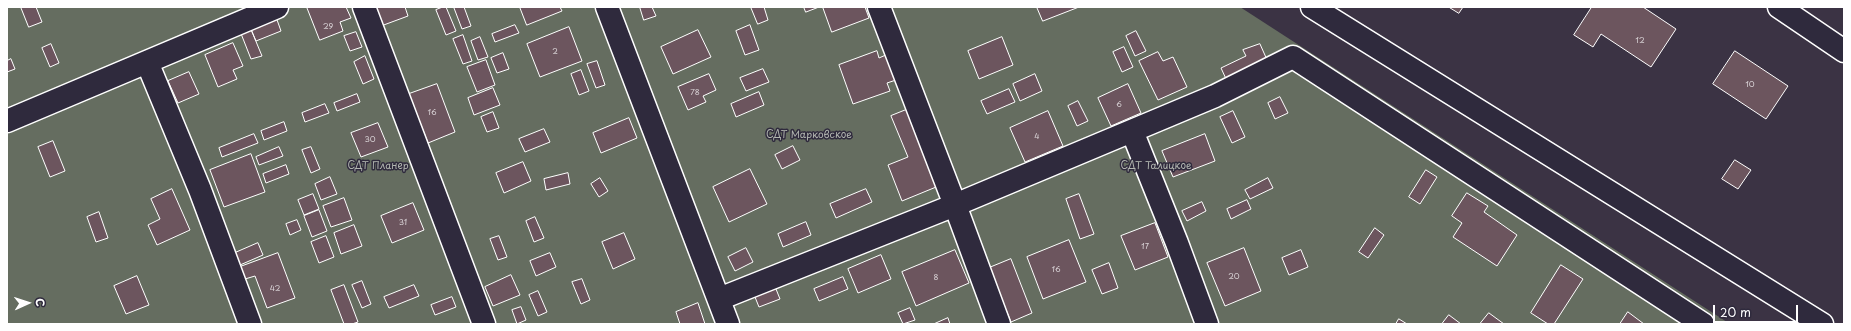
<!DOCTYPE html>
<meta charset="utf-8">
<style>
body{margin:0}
#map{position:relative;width:1851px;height:331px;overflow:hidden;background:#3b3344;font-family:"Playpen Sans",sans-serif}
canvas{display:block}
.frame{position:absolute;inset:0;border:8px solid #fff;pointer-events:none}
.north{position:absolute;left:8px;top:283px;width:40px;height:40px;-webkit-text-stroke:3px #2f2a3d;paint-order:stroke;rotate:87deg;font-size:11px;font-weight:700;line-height:16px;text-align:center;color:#fff}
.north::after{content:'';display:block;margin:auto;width:14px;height:18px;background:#fff;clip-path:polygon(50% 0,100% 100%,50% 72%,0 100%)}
.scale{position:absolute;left:1713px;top:305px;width:85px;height:18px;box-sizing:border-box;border:2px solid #fff;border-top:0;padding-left:5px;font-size:12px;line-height:14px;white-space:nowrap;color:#fff;-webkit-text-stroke:3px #2f2a3d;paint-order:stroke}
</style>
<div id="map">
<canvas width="1851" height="331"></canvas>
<div class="frame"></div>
<div class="north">С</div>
<div class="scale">20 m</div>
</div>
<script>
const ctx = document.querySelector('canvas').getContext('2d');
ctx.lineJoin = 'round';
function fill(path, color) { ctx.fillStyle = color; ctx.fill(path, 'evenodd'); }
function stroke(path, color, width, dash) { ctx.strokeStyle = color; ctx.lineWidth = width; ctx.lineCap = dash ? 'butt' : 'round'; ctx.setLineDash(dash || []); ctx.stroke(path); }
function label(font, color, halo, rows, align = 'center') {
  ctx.font = font + ' "Playpen Sans",sans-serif'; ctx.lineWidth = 3; ctx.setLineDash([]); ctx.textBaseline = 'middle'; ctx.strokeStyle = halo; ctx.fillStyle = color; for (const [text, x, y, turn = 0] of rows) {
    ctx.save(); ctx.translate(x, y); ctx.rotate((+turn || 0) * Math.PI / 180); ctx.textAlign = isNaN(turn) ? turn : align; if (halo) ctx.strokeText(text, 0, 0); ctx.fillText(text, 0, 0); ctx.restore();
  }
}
const green = new Path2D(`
 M7 7H1240L1730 324H7Z`);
const building = new Path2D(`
 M21 7H36L42 22 29 27Z
 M307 7H346L351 18 340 22 343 31 320 40Z
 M373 7H405L408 16 381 26Z
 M443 7H446L456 31 446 35 436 10Z
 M457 7H464L471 26 462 29 454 8Z
 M520 7H560L562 11 527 25Z
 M640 7H652L656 16 644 20Z
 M751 7H764L768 20 758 24Z
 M804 7H819L806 12Z
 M823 7H865L869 18 832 32Z
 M1037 7H1079L1043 21Z
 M1449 7H1463L1459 13Z
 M1592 7H1643L1676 29 1651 67 1601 34 1593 47 1574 35Z
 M276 17 281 31 256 41 250 27Z
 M515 25 519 33 495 42 492 34Z
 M750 25 759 50 745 55 736 31Z
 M250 27 262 56 251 59 240 31Z
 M569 27 582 61 540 77 527 44Z
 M698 30 711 57 673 74 661 47Z
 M1136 31 1146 51 1135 56 1126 36Z
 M356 32 362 47 350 51 344 36Z
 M463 35 472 61 463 64 453 39Z
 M480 37 488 57 478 60 471 41Z
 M1002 37 1013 65 979 79 968 51Z
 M233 43 243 66 233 70 237 79 218 87 205 55Z
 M51 44 59 63 50 67 42 48Z
 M1260 44 1268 62 1227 81 1221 68 1246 56 1243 50Z
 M1124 47 1133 67 1122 72 1113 52Z
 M877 51 879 58 888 54 896 80 887 83 890 91 853 104 839 65Z
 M1735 51 1788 86 1766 119 1713 84Z
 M1158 52 1163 61 1173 57 1187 87 1158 100 1139 61Z
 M503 53 509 69 497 73 491 58Z
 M365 56 374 79 363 84 354 62Z
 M11 59 15 69 7 72V61Z
 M486 60 495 85 477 92 467 67Z
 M597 61 605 85 596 88 587 64Z
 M763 69 769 82 746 91 740 78Z
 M581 70 589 91 579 95 571 74Z
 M189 72 199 94 178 103 168 81Z
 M709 74 716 90 703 96 706 102 688 110 678 87Z
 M1035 74 1042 91 1020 101 1013 84Z
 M437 84 455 132 428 143 409 94Z
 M1128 84 1141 113 1111 126 1098 98Z
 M493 88 500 105 474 115 468 98Z
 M1009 89 1015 102 987 114 981 101Z
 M759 92 764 105 736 117 731 104Z
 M357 94 360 102 337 111 334 103Z
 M1280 97 1288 113 1275 119 1268 103Z
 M1078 101 1088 121 1077 126 1068 106Z
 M325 104 329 113 305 122 302 113Z
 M911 108 941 185 902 201 888 165 908 157 891 116Z
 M1048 111 1063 146 1025 162 1010 128Z
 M1233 111 1245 137 1232 143 1220 117Z
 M493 112 499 128 487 132 481 117Z
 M629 118 637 138 601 153 593 133Z
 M284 122 287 131 264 140 261 131Z
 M378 123 388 147 361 157 351 133Z
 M544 129 550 142 525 152 519 139Z
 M254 134 258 143 222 157 219 148Z
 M1205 134 1215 161 1173 177 1162 151Z
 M53 141 65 171 50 177 38 147Z
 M793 146 800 160 782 169 775 155Z
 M279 147 283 156 259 165 256 157Z
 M311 147 320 169 311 173 302 150Z
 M251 154 265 192 224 207 210 170Z
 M1735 160 1751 170 1738 189 1722 179Z
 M523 162 531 181 504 193 496 173Z
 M286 165 289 174 266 183 263 174Z
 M750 169 767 204 729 222 713 187Z
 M1426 170 1437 177 1420 204 1409 197Z
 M568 173 570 184 546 190 544 179Z
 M330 177 337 194 321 200 315 184Z
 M600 178 608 191 599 197 591 184Z
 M1268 178 1273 188 1250 199 1245 190Z
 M172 189 190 230 157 245 148 225 160 219 151 199Z
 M866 189 872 202 836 218 830 204Z
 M1467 193 1488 206 1484 212 1517 235 1497 266 1453 237 1462 223 1452 216Z
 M313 194 319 209 304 215 298 200Z
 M1079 194 1094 234 1080 239 1066 199Z
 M344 198 352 220 331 227 323 206Z
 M1247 200 1251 209 1231 219 1227 209Z
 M1202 202 1206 211 1187 221 1182 211Z
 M413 203 424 230 392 243 381 216Z
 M319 210 327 231 312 237 304 216Z
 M99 212 108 238 96 242 87 217Z
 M535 217 544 238 534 242 526 221Z
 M297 220 301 230 290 235 286 224Z
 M806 222 811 235 783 247 778 234Z
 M1155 223 1168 257 1135 270 1121 236Z
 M354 225 362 246 341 254 334 233Z
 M1375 228 1384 235 1368 258 1359 252Z
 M624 233 635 259 613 269 602 242Z
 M326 236 334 257 319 263 311 242Z
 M499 236 507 257 498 260 490 239Z
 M1069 240 1086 282 1043 299 1027 257Z
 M258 243 263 255 240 265 235 253Z
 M746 248 753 262 735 271 728 257Z
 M1244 248 1261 291 1225 306 1207 263Z
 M955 250 969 283 916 306 902 272Z
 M1301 250 1308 267 1289 275 1282 258Z
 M278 253 295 298 267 308 255 276 245 279 240 267Z
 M550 253 556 267 536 276 530 261Z
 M881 255 891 279 858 293 848 269Z
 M1011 259 1032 313 1011 322 989 268Z
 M1109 263 1118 288 1102 294 1092 270Z
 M1561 265 1583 279 1554 324H1548L1531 313Z
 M511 275 520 295 493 306 485 287Z
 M137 276 149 305 126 314 114 286Z
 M843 277 848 289 819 301 814 289Z
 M582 279 590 300 581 304 572 282Z
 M362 281 371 304 362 308 352 285Z
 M344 285 358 322 352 324H344L331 290Z
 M414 285 419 296 389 308 384 297Z
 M776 289 780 299 759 307 755 297Z
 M538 291 547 312 538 316 529 295Z
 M452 297 456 307 435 315 431 305Z
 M698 303 705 324H680L676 312Z
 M521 307 526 320 517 324 512 310Z
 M910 308 915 320 903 324 898 313Z
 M1628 312 1644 324H1620Z
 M1489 313 1504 324H1480Z
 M1449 315 1461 324H1442Z
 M948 318 950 324H934Z
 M1399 319 1407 324H1396Z`);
const minor = new Path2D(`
 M364 7 484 324
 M607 7 728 324
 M879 7 955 205 999 324
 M1312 7 1822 324
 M1779 7 1844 51
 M147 62 200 190 250 324
 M7 121 277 7
 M1132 131 1177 243 1207 324
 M719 299 955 205 1215 96 1293 57 1703 324`);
const numberNames = [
 ["29",328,27],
 ["12",1640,41],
 ["2",555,52],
 ["10",1750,85],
 ["78",695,93],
 ["6",1119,105],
 ["16",432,113],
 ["4",1037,137],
 ["30",370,140],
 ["31",403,223],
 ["17",1145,247],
 ["16",1056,270],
 ["20",1234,277],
 ["8",936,278],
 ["42",275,289]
];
const parkNames = [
 ["СДТ Марковское",809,135],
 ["СДТ Планер",378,166],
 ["СДТ Талицкое",1156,166]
];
fill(green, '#656d60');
fill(building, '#6c555e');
stroke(building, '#fff', 1);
stroke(minor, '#fff', 25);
stroke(minor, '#2f2a3d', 22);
label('8px', '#dad4d7', null, numberNames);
label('10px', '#b2b6b0', '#2f2a3d', parkNames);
</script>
